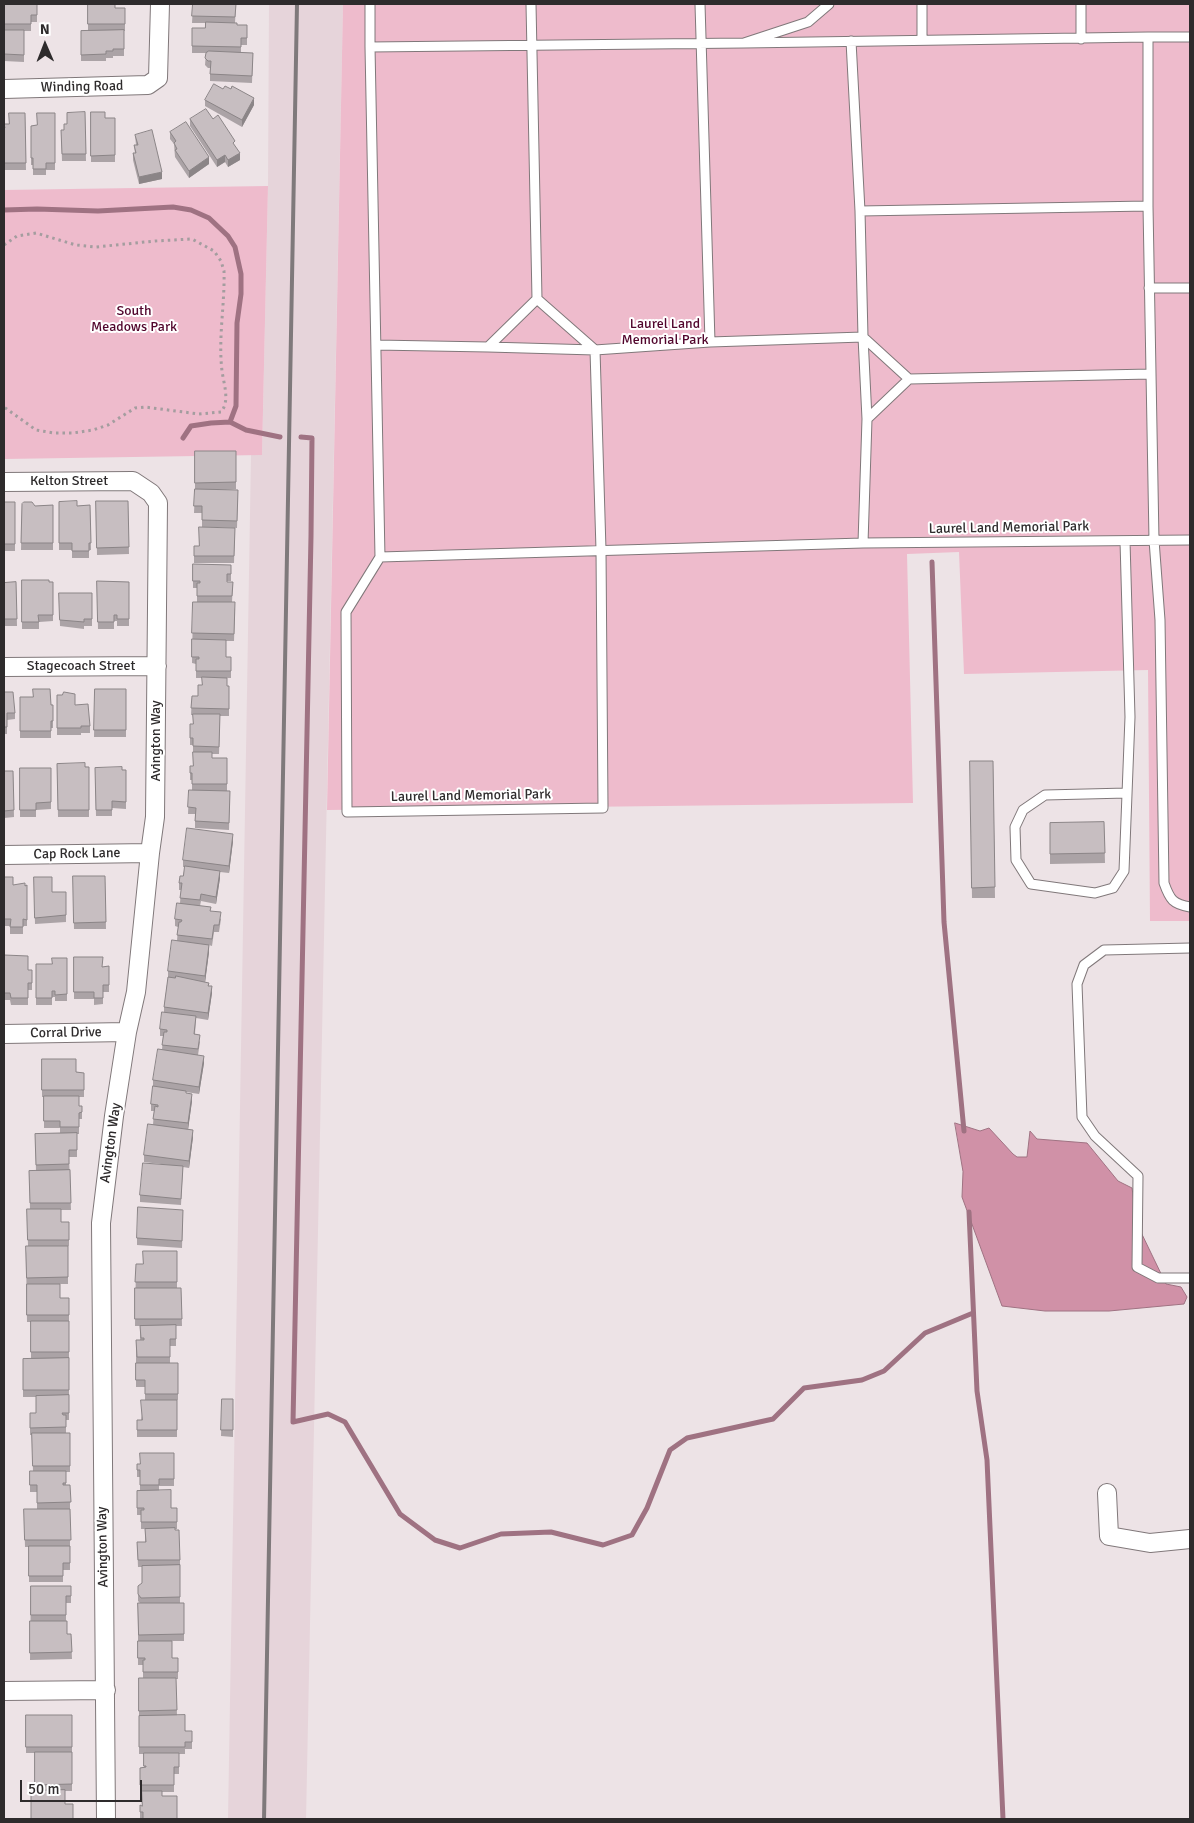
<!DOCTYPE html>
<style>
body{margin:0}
#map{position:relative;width:1194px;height:1823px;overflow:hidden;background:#ede3e6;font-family:Signika,sans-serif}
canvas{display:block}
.frame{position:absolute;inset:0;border:5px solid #2e2b2c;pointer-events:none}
.north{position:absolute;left:20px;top:20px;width:50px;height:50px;-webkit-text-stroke:4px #fff;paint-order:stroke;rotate:359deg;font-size:14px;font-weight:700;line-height:20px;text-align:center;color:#2e2b2c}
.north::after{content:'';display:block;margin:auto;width:18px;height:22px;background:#2e2b2c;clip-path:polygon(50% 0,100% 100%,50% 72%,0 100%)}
.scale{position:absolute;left:20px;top:1780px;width:122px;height:22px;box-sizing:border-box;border:2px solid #2e2b2c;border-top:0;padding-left:6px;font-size:15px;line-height:18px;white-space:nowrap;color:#2e2b2c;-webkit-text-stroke:4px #fff;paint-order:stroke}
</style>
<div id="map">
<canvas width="1194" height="1823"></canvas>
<div class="frame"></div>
<div class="north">N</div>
<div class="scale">50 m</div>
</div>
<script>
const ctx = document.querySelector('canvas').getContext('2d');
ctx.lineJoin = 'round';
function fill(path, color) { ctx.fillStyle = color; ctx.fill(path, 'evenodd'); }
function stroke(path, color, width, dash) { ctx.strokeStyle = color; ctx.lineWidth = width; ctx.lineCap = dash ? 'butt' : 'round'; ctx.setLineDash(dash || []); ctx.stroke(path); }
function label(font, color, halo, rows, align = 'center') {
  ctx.font = font + ' Signika,sans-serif'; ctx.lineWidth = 4; ctx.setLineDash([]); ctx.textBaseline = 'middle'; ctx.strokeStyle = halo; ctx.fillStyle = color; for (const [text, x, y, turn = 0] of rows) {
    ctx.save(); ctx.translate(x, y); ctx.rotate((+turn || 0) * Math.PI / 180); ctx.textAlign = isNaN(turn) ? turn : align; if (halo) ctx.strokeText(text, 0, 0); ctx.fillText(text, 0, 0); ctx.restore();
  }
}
const built = new Path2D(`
 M269 4H343L306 1819H228L251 455H262L268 186Z`);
const green = new Path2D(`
 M343 4H1190V921H1150L1148 670 964 674 959 552 907 554 913 803 327 810Z
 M268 186 262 455 4 459V190Z`);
const water = new Path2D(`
 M955 1123 980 1131 989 1128 1013 1154 1017 1157H1027L1030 1131 1037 1139 1087 1143 1118 1181 1132 1188 1137 1224 1166 1284 1181 1287 1187 1297 1184 1304 1109 1311H1045L1002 1306 962 1197 963 1172Z`);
const stream = new Path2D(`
 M4 210 37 209 98 211 173 207 191 210 209 218 228 236 235 247 241 274V294L237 323 236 406 230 422
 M301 437 312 438 311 536 293 1422 328 1414 345 1422 400 1514 435 1540 460 1548 501 1534 551 1532 603 1545 632 1535 647 1508 670 1450 687 1438 773 1419 804 1388 862 1380 884 1371 925 1333 973 1313
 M183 438 191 426 211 423 230 422 246 430 280 437
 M932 562 944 922 964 1131
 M969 1212 977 1391 987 1460 1003 1819`);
const path = new Path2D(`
 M4 245 17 236 36 233 76 245 96 247 155 241 192 239 214 251 221 261 224 271C225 304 218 338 222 371 224 385 230 401 221 412L199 414 145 407 135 408 108 425 93 430 73 433H54L36 430 4 407`);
const lane = new Path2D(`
 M370 4V47L380 557 346 612 347 812 603 808 601 550 595 350 537 299
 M700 4 710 342
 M1081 4V39
 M1148 37H1190
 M922 40V4
 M851 41 860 211 863 337 867 419
 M744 43 1148 37V206L1154 540 1160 620 1164 883C1170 900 1173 904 1190 907
 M370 47 744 43 808 22 829 4
 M860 211 1148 206
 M1149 288H1190
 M376 345 488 347 537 299 531 4
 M488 347 595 350 710 342 863 337 909 379
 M1125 541 1130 717 1124 871 1113 888 1095 893 1031 884 1016 860 1015 827 1023 810 1045 795 1127 793
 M863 543 867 419 909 379 1151 374
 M380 557 863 543 1190 540
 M1190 948 1104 950 1084 965 1077 984 1082 1117 1095 1136 1138 1176 1137 1267 1158 1278H1190`);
const street = new Path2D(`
 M4 89 148 85 158 78 160 4
 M4 482 133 481 151 493 158 503 155 817 150 853 136 992 127 1032 114 1116 101 1223 106 1819
 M4 667 157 666
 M4 855 150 853
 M4 1034 127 1032
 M1107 1493 1109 1536 1150 1543 1190 1539
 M4 1691 106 1690`);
const rail = new Path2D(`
 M264 1819 297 4`);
const wall = new Path2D(`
 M4 4H37V22H31V31H24V62L4 61Z
 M88 4 115 8H125V31H124V56H113V58H106V61H81V31H88Z
 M193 4H236L235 23 237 25H247V45H241V53H253L252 83 210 81V68H208L205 65 206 53H192V28H205V23H192Z
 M205 100 254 105 242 127 205 106Z
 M85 112 86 161H62L61 130H64L67 124Z
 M91 112 105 118H115V162H91Z
 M25 113 26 170H4V128Z
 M55 113V170H46V175H33V165H31V126L37 125Z
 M190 119H213L235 146 240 160 228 167 225 162 217 167 190 126Z
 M170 132 209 164 189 178 175 157 174 144 170 139Z
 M135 135 162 179 139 184 133 160V153H135L134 145H136Z
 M195 451H236V489H219L238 490 237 528 202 527V513H194L195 489Z
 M96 501H128L129 554 97 555Z
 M4 502H15V551H4Z
 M59 502 77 506 90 505 91 550H89V558H72V550H59Z
 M22 504 35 506 53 505V550H21Z
 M235 528 234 563H194V546H199Z
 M193 564 231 565V581H227V582H233L232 602 235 609 234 641H226V657H231V678H227V686H229V716H220L219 754H212V758H227V791H230L229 830 195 828V814H188L189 790H192V780H190V766H193V745H190V724H193V715H191L192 696H198L202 685V678H196V664L192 663 193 602H197V588H193Z
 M22 580 53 582V621L39 622V629H22Z
 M97 581 129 582V626H117V621H114V629H98Z
 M16 582 17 626H4V583Z
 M59 593H92V626H84V629L60 626Z
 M95 689H126V737H94Z
 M4 692 15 713V719L7 720V734H4Z
 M57 695 75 705 90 726V733H81V735H57Z
 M20 697 53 705V728H51V738H20Z
 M970 761H993L995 898H972Z
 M57 764 89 767V817H58Z
 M20 768H51V809L36 810V817H20Z
 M95 768 126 770V809L112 808V816H96Z
 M4 771H13L14 817 4 818Z
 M1104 822 1105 863 1050 864V823Z
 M233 841 229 873 220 872V878L216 904 201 901 200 906 211 911 221 919 219 932H214L212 946 209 945V952L205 982 209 986 212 993 208 1020 196 1018 195 1034 200 1042 198 1055 204 1063 199 1094 186 1092V1093L192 1101 188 1129 193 1137 189 1168 183 1167 181 1205 140 1202V1195L161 1164 144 1162V1155L153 1125 154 1111H151V1104L153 1086V1080L162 1050 163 1036H160V1029L164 1013V1007L168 977V971L177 941 178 927 175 926V919L180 903 181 890H179V883L183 876 185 867H183V860Z
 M73 876H105L106 929H74Z
 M4 877 13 885H27V926H23V934H10V926H4Z
 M34 877 52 892H66V922L35 924Z
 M4 955 28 970H32V990H28V1005H11L10 1000H4Z
 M74 957 103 967 109 966V992H103V1004L94 1005V999H74Z
 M67 958V1001H55V997H52V1005H36V964H52Z
 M42 1059 76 1072 84 1073V1097H79V1106H82V1119H79V1134H77V1157H69L71 1210H61V1222L69 1240V1246H68V1284H60V1298L69 1315V1420H66V1433H70V1472H66V1485H70V1570H63V1582H29V1547H25L24 1509H37V1492H30V1471H33L32 1435H30V1413H36V1397H23V1359H31V1322H27L26 1253 28 1246 27 1209H30L29 1171H36L35 1134 60 1133V1128H44V1097H42Z
 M183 1210 182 1248 137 1245V1238Z
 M177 1251V1288H181L182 1326H176V1346H170V1363H178V1400H177V1437H137V1420H141L145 1400V1387H136V1340H140V1326H135L136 1264H143Z
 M222 1399H233V1437L221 1436Z
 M174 1453V1486H159V1490L171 1508H177V1529H175L180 1560V1603H184V1641H172V1658H178V1679H176L177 1716 192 1742V1749H185V1754H179V1774H174V1792H162L143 1819H140V1805L142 1806V1792H140V1768L144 1767V1754H139V1678H143V1665H138V1603H140L138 1601V1586L142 1583V1567H138L137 1542H145V1529H141V1515H137V1491H140V1477H137V1464H140Z
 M31 1586H71V1603H66V1621L67 1634H71L72 1659 30 1660Z
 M26 1715H72V1791H65V1804L73 1819 35 1791V1753H26Z`);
const shadedWall = new Path2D(`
 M254 98V105L242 127V120Z
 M240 153V160L228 167V160Z
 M225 155V162L217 167V160Z
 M209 157V164L189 178V171Z
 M162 172V179L139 184V177Z
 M233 834V841L229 873V866Z
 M220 871V878L216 904V897Z
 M209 945V952L205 983V976Z
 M212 986V993L208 1020V1013Z
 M204 1056V1063L199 1094V1087Z
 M192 1094V1101L188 1130V1123Z
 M193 1130V1137L189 1168V1161Z`);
const building = new Path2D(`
 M4 4H37V15H31V24H4Z
 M88 4H115V8H125V24H88Z
 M193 4H236L235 17 192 16Z
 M206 22 237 23V25H247V38H241V47L192 46V28H205Z
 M4 30H24V55L4 54Z
 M124 30V49H113V51H106V54L81 55V31Z
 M209 51 253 53 252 76 210 74 211 61H208L205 58 206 53Z
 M214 84 223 89 225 86 231 89 232 86 254 98 242 120 205 100Z
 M206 109 213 119 218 115 235 141 233 143 240 153 228 160 225 155 217 160 190 119Z
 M85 112 86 154H62L61 130H64V124H67V113Z
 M91 112H105V118H115V155L91 156Z
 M9 113H25L26 163H4V128H5L4 124H9Z
 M37 113H55V163H46V169H33V158H31V126L37 125Z
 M186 122 209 157 189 171 175 150 177 149 174 143 176 141 170 132Z
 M152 130 162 172 139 177 133 153H136L134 145H138L135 135Z
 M195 451H236V482L195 483Z
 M195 489 238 490 237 521 202 520V506H194Z
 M77 501V506L90 505 91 543H89V551H72V543H59V502Z
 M96 501H128L129 547 97 548Z
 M4 502H15V544H4Z
 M24 502H32L35 506 53 505V543H21L22 504Z
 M199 527 235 528 234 556H194V546H199Z
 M193 564 231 565V574H227V582H233L232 596H197V583H200V581H193Z
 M22 580H49V582H53V615H38L39 622H22Z
 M97 581 129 582V619H117V615H114V622H98Z
 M16 582 17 619H4V583Z
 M59 593H92V619H84V622L60 620Z
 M193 602H235L234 634 192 633Z
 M192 639 226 640V657H231V671H196V659H199V657H192Z
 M202 677 227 678V686H229V709L191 708 192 696H198V685H202Z
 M33 689H50L51 705H53V721H51V731H20V697H33Z
 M95 689H126V730H94Z
 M4 692H13L15 713H7V727H4Z
 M64 692 75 694V705L88 704 90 726H81V728H57V695H62Z
 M193 714H220L219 747 193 746V738H190V724H193Z
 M193 752H212V758H227V784H192V773H190V766H193Z
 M970 761H993L995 887 972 888Z
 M85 763V767H89V810H58L57 764Z
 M122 767V770H126V802L112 801V810H96L95 768Z
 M20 768H51V802L36 803V810H20Z
 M4 771H13L14 810 4 811Z
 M189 790 230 791 229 823 195 821 196 808 188 807Z
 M1104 822 1105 853 1050 854V823Z
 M187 828 233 834 229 866 183 860Z
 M185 866 220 871 216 897 201 894 200 900 180 898 182 883H179L180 876H183Z
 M73 876H105L106 922 74 923Z
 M4 877H13V885L25 883V886L27 885V920L23 919V927H10L11 919H4Z
 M34 877H52V892H66V915L35 918Z
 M177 903 211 907 210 911 221 912 219 925H214L212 939 177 935 179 922H181L182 920 175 919Z
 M172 940 209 945 205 976 168 971Z
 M4 955 28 956V970H32V983H28V998H11L10 993H4Z
 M74 957H103L102 967 109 966V985H103V998H94V992H74Z
 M52 958H67V994L55 995V991H52V998H36V964H52Z
 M176 976 209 983 208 986H212L208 1013 164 1007 168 977 175 978Z
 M162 1012 196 1016 194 1034 200 1035 198 1049 162 1045 164 1032H167V1030L160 1029Z
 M158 1049 204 1056 199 1087 153 1080Z
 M42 1059H76V1072L84 1073V1090H42Z
 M153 1086 186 1091V1093L192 1094 188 1123 153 1119 155 1106 158 1107V1105L151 1104Z
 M44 1096H79V1106H82V1112L79 1113V1127H60V1121H44Z
 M148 1124 193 1130 189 1161 144 1155Z
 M77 1133V1150H69V1164L36 1165 35 1134Z
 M143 1163 183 1166 181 1199 140 1195Z
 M70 1170 71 1203H30L29 1171Z
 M138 1207 183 1210 182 1241 137 1238Z
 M27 1209H61V1222H69V1240H28Z
 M26 1246H68V1277L27 1278Z
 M143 1251H177V1282H135L136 1264H143Z
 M27 1284H60V1298H69V1315H27Z
 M135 1288H181L182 1319H135Z
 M31 1321H69V1352H31Z
 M176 1325V1339H170V1357H137L136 1340H144V1338H141L140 1326Z
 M69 1358V1390H23V1359Z
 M136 1363H178V1394H145V1380H136Z
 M69 1395V1413H62L63 1415H66V1427L30 1428V1413H36V1396Z
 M222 1399H233V1430H221Z
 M141 1400H177V1430H137V1420H142Z
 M32 1433H70V1466H33Z
 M140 1453H174V1479H159V1485H140V1470H137V1464H140Z
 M30 1471H66V1483H63V1485H70L71 1502 37 1503V1485H30Z
 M171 1490V1508H177V1522H141V1510H144V1508H137V1491Z
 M24 1509H70L71 1540H25Z
 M175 1528V1530H179L180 1560H138L137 1542H146L145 1529Z
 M29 1546H70V1563H63V1576H29Z
 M180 1565V1597L141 1598 138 1594V1586L142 1583V1566Z
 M31 1586H71V1596H66V1615H31Z
 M138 1603H184V1634L139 1635Z
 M30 1621H67V1634H71L72 1652 30 1653Z
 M138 1641H172V1658H178V1672H143V1660H145V1658H138Z
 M139 1678H176L177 1710 139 1711Z
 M26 1715H72V1747H26Z
 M185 1715V1731H192V1742H185V1747H139V1716Z
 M35 1752H72V1784L35 1785Z
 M144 1753H179V1767H174V1785H140V1768L146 1767V1766H144Z
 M65 1790V1804H73V1819H31V1791Z
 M142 1791H162V1796H177V1819H143V1812H140V1805L142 1806Z`);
const streetNames = [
 ["Winding Road",82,87,-1],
 ["Kelton Street",69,481],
 ["Laurel Land Memorial Park",1009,528,-1],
 ["Stagecoach Street",81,666],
 ["Avington Way",156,741,-90],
 ["Laurel Land Memorial Park",471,796,-1],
 ["Cap Rock Lane",77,854,-1],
 ["Corral Drive",66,1033,-1],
 ["Avington Way",111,1143,-82],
 ["Avington Way",103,1547,-91]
];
const parkNames = [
 ["South",134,311],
 ["Meadows Park",134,327],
 ["Laurel Land",665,324],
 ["Memorial Park",665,340]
];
fill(built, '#e6d4da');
fill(green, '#ebc');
fill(water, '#d091a7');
stroke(water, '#9f7282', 1);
stroke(stream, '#9f7282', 5);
stroke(lane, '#80787a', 11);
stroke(street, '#80787a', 20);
stroke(path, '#a49d9f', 3, [2.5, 4]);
stroke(lane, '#fff', 9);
stroke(street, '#fff', 18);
stroke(rail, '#7f797b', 4);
fill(wall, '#aba3a6');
fill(shadedWall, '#8b8587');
fill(building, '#c7bec1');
stroke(building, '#8b8587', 1);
label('14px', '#2e2b2c', '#fff', streetNames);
label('14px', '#51052c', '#fff', parkNames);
</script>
